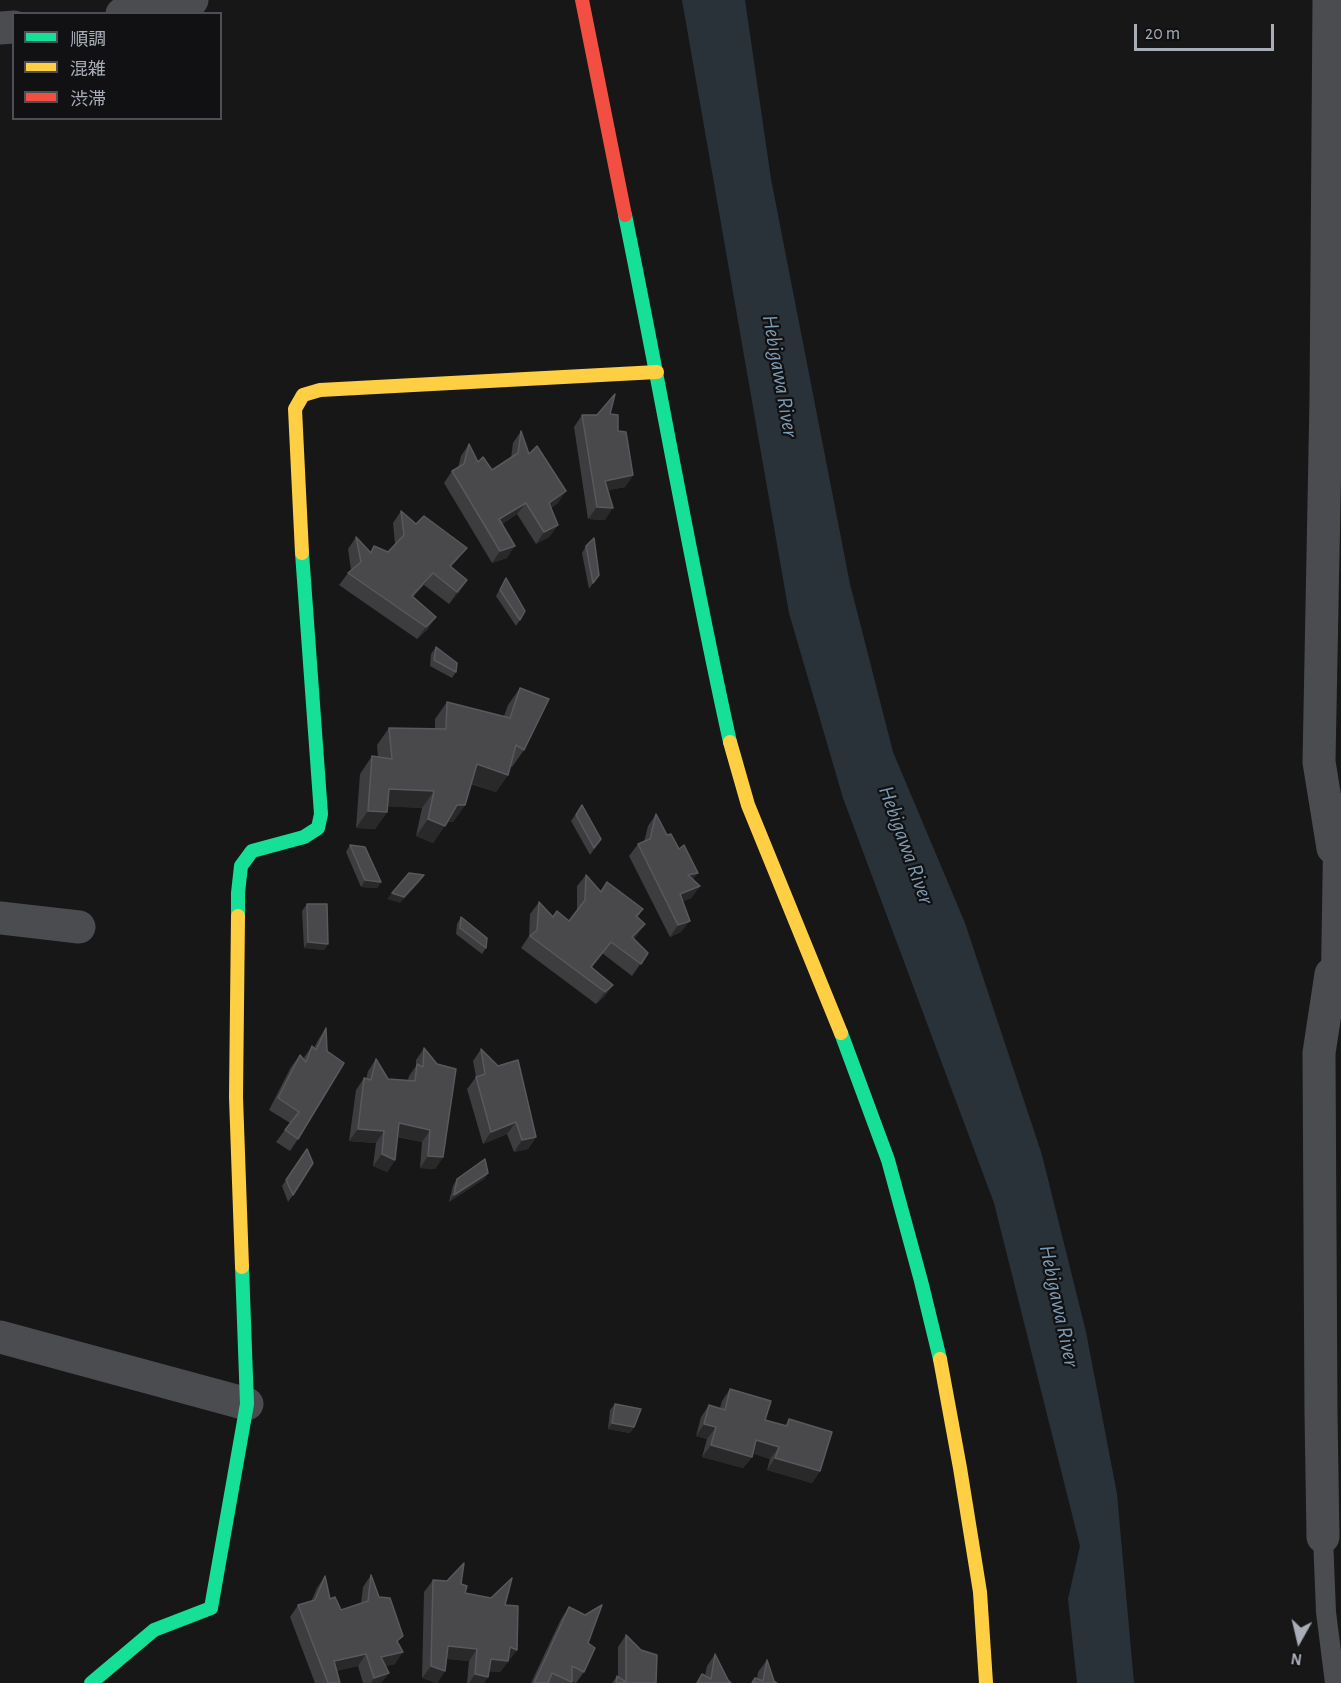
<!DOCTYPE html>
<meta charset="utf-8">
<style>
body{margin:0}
#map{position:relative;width:1341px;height:1683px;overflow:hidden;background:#171717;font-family:"Alegreya Sans","Noto Sans JP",sans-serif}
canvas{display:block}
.legend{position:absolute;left:12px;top:12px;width:210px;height:108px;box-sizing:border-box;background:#111113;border:2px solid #4d4f55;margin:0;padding:8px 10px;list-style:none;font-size:18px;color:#a8adb8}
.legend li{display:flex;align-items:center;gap:12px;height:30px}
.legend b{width:30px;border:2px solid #4d4f55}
.north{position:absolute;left:1269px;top:1611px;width:60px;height:60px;-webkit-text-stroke:4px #111113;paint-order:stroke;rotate:188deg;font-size:16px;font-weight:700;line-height:24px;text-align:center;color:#a8adb8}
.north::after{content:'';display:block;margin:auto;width:21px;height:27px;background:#a8adb8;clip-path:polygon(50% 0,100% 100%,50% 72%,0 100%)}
.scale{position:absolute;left:1134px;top:24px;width:140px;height:27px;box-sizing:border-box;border:3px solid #a8adb8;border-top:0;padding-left:8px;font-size:18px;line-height:21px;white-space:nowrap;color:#a8adb8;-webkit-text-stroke:4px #111113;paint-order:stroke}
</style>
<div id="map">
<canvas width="1341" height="1683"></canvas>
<ul class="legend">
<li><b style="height:8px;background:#16e098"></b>順調</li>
<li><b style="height:8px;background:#ffcf43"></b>混雑</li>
<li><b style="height:8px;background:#f24e42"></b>渋滞</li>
</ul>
<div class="north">N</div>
<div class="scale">20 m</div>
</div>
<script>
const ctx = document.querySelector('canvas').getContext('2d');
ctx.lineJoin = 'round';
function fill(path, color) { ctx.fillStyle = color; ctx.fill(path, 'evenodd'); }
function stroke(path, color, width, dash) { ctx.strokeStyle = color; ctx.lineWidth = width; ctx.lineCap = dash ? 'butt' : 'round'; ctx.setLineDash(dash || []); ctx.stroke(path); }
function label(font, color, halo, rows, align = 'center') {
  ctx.font = font + ' "Alegreya Sans",sans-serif'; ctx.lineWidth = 4.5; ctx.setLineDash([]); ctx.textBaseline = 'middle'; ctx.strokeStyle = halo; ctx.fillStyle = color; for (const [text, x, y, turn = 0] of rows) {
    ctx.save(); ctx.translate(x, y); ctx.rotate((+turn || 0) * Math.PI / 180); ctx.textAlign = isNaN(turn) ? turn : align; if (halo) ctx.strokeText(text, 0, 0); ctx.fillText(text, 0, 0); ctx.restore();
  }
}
const water = new Path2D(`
 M682 0H745L771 179 850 584 893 752 965 923 1042 1155 1086 1332 1117 1494 1134 1683H1077L1068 1599 1080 1546 994 1203 843 798 789 613Z`);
const lane = new Path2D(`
 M1331 974 1333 848
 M1323 1537 1326 1612 1335 1683`);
const street = new Path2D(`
 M1329 0 1326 399 1319 762 1333 848
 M122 14 192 0
 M0 28 14 27
 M0 918 79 927
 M0 1337 247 1404
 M1323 1537 1321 1413 1319 1053 1331 974`);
const fast = new Path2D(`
 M625 215C661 391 691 567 730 742
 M238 916V893L241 866 252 851 304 837 318 828 321 814 302 553
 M841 1033 888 1160 921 1281 940 1359
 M91 1683 154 1630 211 1608 247 1404 242 1267`);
const slow = new Path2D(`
 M302 553 295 409 303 395 320 390 657 372
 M730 742 748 805 841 1033
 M238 916 236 1097 242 1267
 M940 1359 960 1468 980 1592 986 1683`);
const jam = new Path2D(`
 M582 0 625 215`);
const wall = new Path2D(`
 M610 414 618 431 633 475 625 487 608 490 605 520 588 519 574 427 582 415Z
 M521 431 529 454 558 503 551 508 558 525 549 537 536 544 517 514 502 524 507 558 492 563 444 483 452 471 458 468 461 456 469 444 478 462 492 470 511 458 513 443Z
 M401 511 458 559 451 567 467 580 459 592 449 604 424 585 413 597 428 629 417 639 339 585 348 573 351 570 348 549 356 537 370 552 374 546 388 552 395 544 393 523Z
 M586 546 599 575 589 589 582 553Z
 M506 578 520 620 516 626 496 596Z
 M436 647 456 672 452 678 430 666 431 654Z
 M520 688 524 750 512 767 510 766 508 775 496 792 471 784 465 805 453 822H447L433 843 416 836 422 808 387 806V812L375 829 356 828 360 774 372 756 378 757 377 745 389 728 435 729V719L447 702 504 716 508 705Z
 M582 805 601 839 590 855 571 821Z
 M656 814 667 835 693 880 700 886 691 898 683 901 681 932 670 937 629 856 638 844 644 842 648 826Z
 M350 845 381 882 377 888 361 887 346 852Z
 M586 875 600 892 607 882 643 909 638 917 645 924 634 939 648 953 632 976 602 953 592 967 613 985 604 997 596 1004 521 948 529 936 530 914 539 902 553 917 569 921 577 911V886Z
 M307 904 328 944 324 950 304 948 302 911Z
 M461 917 486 948 482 954 456 934 457 924Z
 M326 1028 298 1139 290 1151 276 1142 290 1123 269 1110 291 1067 300 1055 303 1059 312 1046 314 1048 318 1040Z
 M424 1048 443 1157 435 1169 420 1168 422 1142 397 1137 395 1160 387 1172 373 1166 376 1143 349 1141 356 1090 364 1078 366 1079 368 1071 376 1059 388 1079 408 1080 409 1076 416 1066V1060Z
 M481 1049 536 1137 528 1149 514 1152 507 1134 483 1144 467 1089 476 1077 473 1061Z
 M307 1149 293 1195 288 1202 282 1186Z
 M488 1173 484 1179 449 1202 453 1186 457 1179Z
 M730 1389 765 1420 785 1426 789 1419 820 1471 812 1483 767 1470 770 1459 752 1453V1457L743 1468 702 1457 707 1439 696 1436 701 1417 709 1405 720 1408 722 1401Z
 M615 1404 634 1427 630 1433 608 1429 610 1410Z
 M371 1575 379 1597 398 1643 395 1664 386 1666 389 1673 381 1683H363L358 1666 336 1671 340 1683H315L290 1617 298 1605 311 1602 317 1588 325 1576 330 1599 341 1610 361 1603 363 1587Z
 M433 1580 461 1584 465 1593 505 1605 517 1650 500 1672 489 1671 484 1683H467L469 1661 447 1659 445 1671 437 1683 422 1678 424 1592Z
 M569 1607 588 1643 584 1672 576 1683 572 1682 571 1683H531L561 1619Z
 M626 1635 656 1683H612L617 1676H618V1647Z
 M715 1654 728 1680 731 1683H696L702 1674 705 1676 707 1666Z
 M767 1660 774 1681 752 1683 757 1679 758 1672Z`);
const shadedWall = new Path2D(`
 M633 475 625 487 597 493 605 481Z
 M566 491 558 503 541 515 549 503Z
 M526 503 517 514 491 531 499 519Z
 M597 507 613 508 605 520 588 519Z
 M558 525 549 537 536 544 544 532Z
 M515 546 507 558 492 563 500 551Z
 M467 548 458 559 441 578 450 566Z
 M433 573 424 585 403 608 412 596Z
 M467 580 459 592 449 604 457 592Z
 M436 617 428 629 417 639 426 627Z
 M477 764 508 775 496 792 465 781Z
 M389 789 434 791 422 808 377 806Z
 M457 805H465L453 822H445Z
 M368 811 387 812 375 829 356 828Z
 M428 819 445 826 433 843 416 836Z
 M698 873 689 885 688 875Z
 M424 875 420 882 400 903 387 899 392 893Z
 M365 880 381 882 377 888 361 887Z
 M700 886 691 898 672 906 680 894Z
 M690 921 681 932 670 937 678 925Z
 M645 924 636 936 623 949 632 937Z
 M308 942 328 944 324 950 304 948Z
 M613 985 604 997 596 1004 605 992Z
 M516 1122 507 1134 483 1144 491 1132Z
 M399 1123 430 1130 422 1142 390 1135Z
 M358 1129 384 1131 376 1143 349 1141Z
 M536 1137 528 1149 514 1152 522 1140Z
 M382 1154 395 1160 387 1172 373 1166Z
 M428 1156 443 1157 435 1169 420 1168Z
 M488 1173 484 1179 449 1202 454 1195Z
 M612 1423 634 1427 630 1433 608 1429Z
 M704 1424 716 1427 707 1439 696 1436Z
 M756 1440 779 1447 770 1459 748 1452Z
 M711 1445 752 1457 743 1468 702 1457Z
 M775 1458 820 1471 812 1483 767 1470Z
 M448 1646 477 1649 469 1661 440 1658Z
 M510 1647 517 1650 500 1672 482 1671 491 1659Z
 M403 1652 395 1664 373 1669 381 1657Z
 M366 1654 358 1666 325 1673 334 1661Z
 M431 1666 445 1671 437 1683 422 1678Z
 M389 1673 381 1683H371L374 1678Z
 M475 1674 488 1677 484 1683H469Z`);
const building = new Path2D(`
 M615 394 610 414 618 415V431L626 432 633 475 605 481 613 508 597 507 582 415H597Z
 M521 431 529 454 537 446 566 491 549 503 558 525 544 532 526 503 499 519 515 546 500 551 452 471 464 464 469 444 478 462 483 457 492 470 518 453Z
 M401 511 416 524 424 516 467 548 450 566 467 580 457 592 433 573 412 596 436 617 426 627 348 573 361 562 356 537 371 553 374 546 388 552 404 535Z
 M594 538 599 575 593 583 586 546Z
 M506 578 525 611 520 620 500 590Z
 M436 647 457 663 456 672 434 660Z
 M520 688 549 699 524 750 516 745 508 775 477 764 465 805H457L445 826 428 819 434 791 389 789 387 812 368 811 372 756 392 759 389 728 446 729 447 702 510 718Z
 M582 805 601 839 594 848 576 815Z
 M656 814 667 835 671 834 679 849 684 845 698 873 688 875 700 886 680 894 690 921 678 925 638 844 650 839Z
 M350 845 365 847 381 882 365 880Z
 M409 873 424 875 404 897 392 893Z
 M586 875 601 892 607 882 643 909 636 916 645 924 632 937 648 953 641 964 611 942 591 967 613 985 605 992 530 936 537 930 539 902 553 917 557 911 569 921 585 900Z
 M307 904H327L328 944 308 942Z
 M461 917 487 938 486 948 460 928Z
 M326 1028 327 1051 344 1063 298 1139 285 1130 299 1112 278 1098 300 1055 306 1062 312 1046 316 1050Z
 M424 1048 437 1064 456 1069 443 1157 428 1156 430 1130 399 1123 395 1160 382 1154 384 1131 358 1129 364 1078 371 1080 376 1059 388 1079 415 1081 417 1064 423 1067Z
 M481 1049 498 1066 518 1060 536 1137 522 1140 516 1122 491 1132 476 1077 485 1074Z
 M307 1149 313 1163 293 1195 286 1180Z
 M485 1159 488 1173 454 1195 457 1179Z
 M730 1389 771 1401 765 1420 787 1426 789 1419 832 1432 820 1471 775 1458 779 1447 756 1440 752 1457 711 1445 716 1427 704 1424 709 1405 725 1410Z
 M615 1404 641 1409 634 1427 612 1423Z
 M464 1563 461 1584 467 1586 465 1593 491 1598 512 1578 505 1605 518 1606 517 1650 510 1647 508 1661 491 1659 488 1677 475 1674 477 1649 448 1646 445 1671 431 1666 433 1580 447 1581Z
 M371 1575 379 1597 390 1598 403 1636 397 1641 403 1652 381 1657 389 1673 374 1678 366 1654 334 1661 340 1683H328L298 1605 315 1600 325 1576 330 1599 335 1597 341 1610 368 1601Z
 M602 1605 588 1643 595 1648 584 1672 572 1666V1682L552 1673 548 1683H534L569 1607 585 1615Z
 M626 1635 641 1650 657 1655 656 1683H616L617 1676 626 1682Z
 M715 1654 728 1680 731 1683H697L702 1674 711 1679Z
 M767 1660 774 1681 777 1683H752L755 1678 763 1681Z`);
const waterNames = [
 ["Hebigawa River",780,376,80],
 ["Hebigawa River",906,845,70],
 ["Hebigawa River",1059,1306,78]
];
fill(water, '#2a3239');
stroke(lane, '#4b4c50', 20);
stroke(street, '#4b4c50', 33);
stroke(fast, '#16e098', 14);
stroke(slow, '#ffcf43', 14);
stroke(jam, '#f24e42', 14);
fill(wall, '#3d3d3f');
fill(shadedWall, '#29292a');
fill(building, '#49494c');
stroke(building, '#58595d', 1.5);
label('italic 22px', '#7f9bb3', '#111113', waterNames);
</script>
